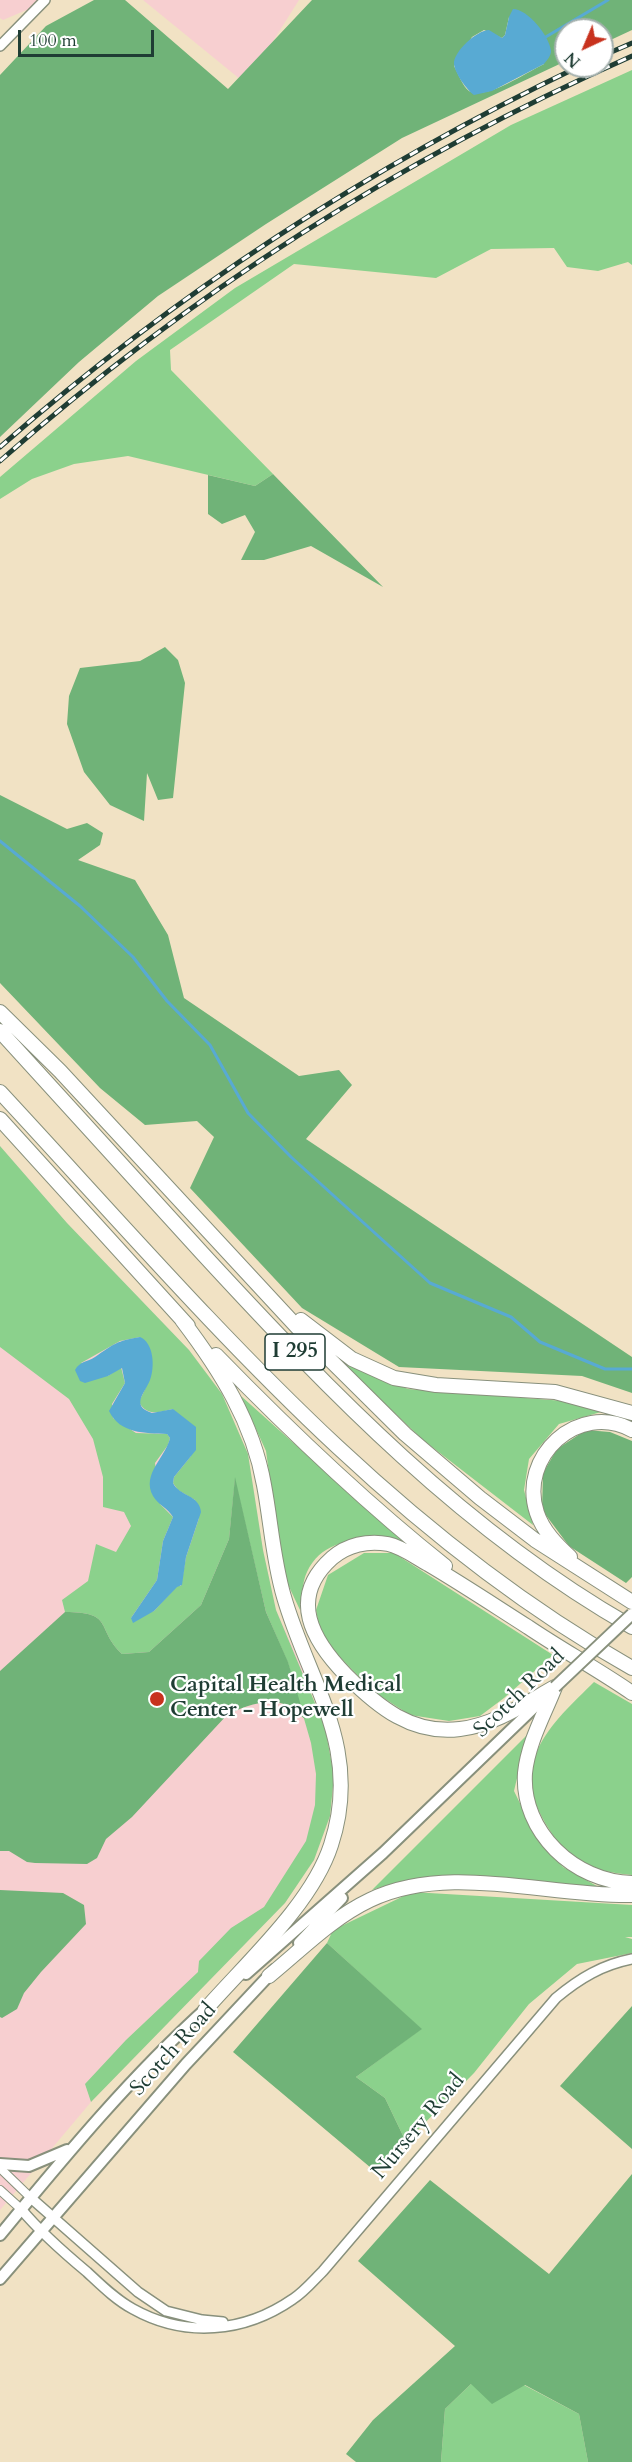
<!DOCTYPE html>
<style>
body{margin:0}
#map{position:relative;width:632px;height:2462px;overflow:hidden;background:#f1e2c4;font-family:Cardo,serif}
canvas{display:block}
.north{position:absolute;left:554px;top:18px;width:60px;height:60px;box-sizing:border-box;background:#fff;border:2px solid #a5b1ae;border-radius:50%;rotate:224deg;font-size:16px;font-weight:700;line-height:24px;text-align:center;color:#1f3d34}
.north::after{content:'';display:block;margin:auto;width:21px;height:27px;background:#c8321e;clip-path:polygon(50% 0,100% 100%,50% 72%,0 100%)}
.scale{position:absolute;left:18px;top:30px;width:136px;height:27px;box-sizing:border-box;border:3px solid #1f3d34;border-top:0;padding-left:8px;font-size:18px;line-height:21px;white-space:nowrap;color:#1f3d34;-webkit-text-stroke:4px #fff;paint-order:stroke}
</style>
<div id="map">
<canvas width="632" height="2462"></canvas>
<div class="north">N</div>
<div class="scale">100 m</div>
</div>
<script>
const ctx = document.querySelector('canvas').getContext('2d');
ctx.lineJoin = 'round';
function fill(path, color) { ctx.fillStyle = color; ctx.fill(path, 'evenodd'); }
function stroke(path, color, width, dash) { ctx.strokeStyle = color; ctx.lineWidth = width; ctx.lineCap = dash ? 'butt' : 'round'; ctx.setLineDash(dash || []); ctx.stroke(path); }
function label(font, color, halo, rows, align = 'center') {
  ctx.font = font + ' Cardo,serif'; ctx.lineWidth = 4.5; ctx.setLineDash([]); ctx.textBaseline = 'middle'; ctx.strokeStyle = halo; ctx.fillStyle = color; for (const [text, x, y, turn = 0] of rows) {
    ctx.save(); ctx.translate(x, y); ctx.rotate((+turn || 0) * Math.PI / 180); ctx.textAlign = isNaN(turn) ? turn : align; if (halo) ctx.strokeText(text, 0, 0); ctx.fillText(text, 0, 0); ctx.restore();
  }
}
const built = new Path2D(`
 M0 0H50L3 20 0 18Z
 M143 0H299L246 84Z
 M0 1146 67 1223 189 1350 222 1394 248 1454 263 1550 276 1610 303 1670 330 1816 314 1860 285 1903 91 2102 0 2210Z`);
const green = new Path2D(`
 M632 70V265L628 262 598 271 567 267 554 248 491 249 436 278 294 264 170 350 171 370 273 474 255 486 128 456 74 464 32 479 0 499V477L136 361 235 288 511 125Z
 M0 1146 67 1223 189 1350 222 1394 248 1454 263 1550 276 1610 325 1727 334 1776 330 1816 314 1860 285 1903 91 2102 85 2084 126 2040 198 1972 199 1961 231 1928 264 1907 306 1841 315 1805 316 1774 311 1743 288 1663 266 1612 235 1480 229 1539 201 1605 149 1652 122 1654C95 1628 115 1612 65 1612L62 1600 88 1581 96 1544 116 1552 131 1526 124 1512 103 1507V1477L93 1439 69 1399 0 1347ZM140 1337 146 1387 139 1402C147 1417 159 1412 173 1409L191 1456 174 1477 173 1483 178 1490 195 1500 199 1518 186 1557 181 1586H177L154 1611 131 1618 157 1580 163 1541 173 1517 160 1504 155 1463 168 1445 170 1438 167 1434 136 1433 113 1418 112 1404 125 1383 121 1367 108 1376 81 1363 120 1341Z
 M342 1363 408 1389 564 1401 601 1412 559 1424 529 1459 524 1490 533 1525 423 1440Z
 M241 1396 403 1541C369 1539 325 1534 307 1572 302 1582 302 1599 300 1610L283 1574 266 1451Z
 M364 1553H394L553 1655 504 1698 480 1716 449 1721 410 1715 374 1692 321 1638 316 1610 328 1575Z
 M594 1682 632 1704V1875C615 1873 594 1871 579 1861 557 1849 528 1801 530 1776 531 1768 535 1756 538 1749 550 1723 574 1702 594 1682Z
 M527 1735 514 1791 535 1834 563 1867 604 1890C527 1882 447 1864 372 1890Z
 M412 1892 632 1905V1937H625L632 1939V1953L577 1964 529 2004 474 2073 406 2142 385 2098 356 2077 421 2029 327 1943 333 1930Z
 M471 2384 524 2385 579 2414 588 2462H441L445 2409Z`);
const forest = new Path2D(`
 M94 0H125L228 89 312 0H632V30L602 44V30H566V61L402 138 266 224 158 296 79 362 0 437V75L46 26ZM509 17 544 64C527 72 485 101 469 91 463 87 458 73 454 66L472 37 484 30 502 38 505 35Z
 M273 474 383 587 311 546 264 560H241L255 532 245 515 222 524 208 514V475L255 486Z
 M165 647 178 660 185 683 173 798 158 800 147 773 144 821 110 805 84 772 67 724 69 696 80 668 140 661Z
 M0 795 67 829 87 823 103 833 100 845 78 860 135 880 168 935 184 998 299 1076 339 1070 352 1085 306 1139 632 1357V1393L582 1376 399 1367 302 1308 190 1188 214 1137 197 1121 145 1125 100 1088 0 983Z
 M586 1430 610 1432 632 1441V1577L626 1583 569 1546 542 1510 543 1473 557 1449Z
 M235 1477 266 1612 288 1662 305 1719C299 1715 293 1708 286 1705 268 1697 242 1707 227 1715L132 1817 106 1839 97 1858 87 1864 35 1863 27 1862 9 1851H0V1671L65 1612C115 1612 95 1628 122 1654L149 1652 201 1605 229 1539Z
 M0 1890 63 1893 84 1905 86 1924 41 1972 24 1993 17 2009 2 2018 0 2017Z
 M327 1943 422 2029 356 2077 385 2098 406 2142 377 2173 233 2052Z
 M632 2006V2149L560 2086Z
 M632 2174V2462H588L579 2414 525 2385 492 2404 471 2384 445 2409 441 2462H356L346 2454 373 2420 455 2346 358 2261 430 2180 549 2274Z`);
const water = new Path2D(`
 M513 9C528 9 550 37 551 51 551 56 547 60 544 64L492 91 474 95C467 90 455 74 454 64 453 52 477 30 489 30L502 38 505 35 509 17Z
 M140 1337C154 1343 155 1367 150 1380 145 1393 130 1406 152 1413L173 1409 196 1427V1450L174 1477 173 1483C179 1496 200 1495 201 1512L186 1557 182 1585 177 1587 154 1611 133 1623 131 1618 157 1580 163 1541 173 1517C168 1508 158 1505 153 1496 141 1474 166 1457 170 1438L167 1434C145 1433 120 1434 109 1411L125 1383 122 1368 108 1376 85 1383 80 1381 75 1370C80 1361 87 1362 95 1357 114 1344 116 1341 140 1337Z`);
const stream = new Path2D(`
 M544 38 608 0
 M0 841 80 906 133 957 167 1001 210 1045 248 1113 291 1157 430 1283 511 1317 540 1342 605 1369H632`);
const minor = new Path2D(`
 M0 2168 31 2198
 M0 2190 21 2209`);
const tertiary = new Path2D(`
 M0 46 45 0
 M31 2198 138 2292 166 2311 202 2320 223 2322
 M21 2209C41 2233 63 2252 87 2272 101 2285 116 2300 133 2309 185 2338 244 2333 293 2299 304 2292 313 2281 323 2271L556 1998C580 1978 602 1965 632 1959`);
const secondary = new Path2D(`
 M299 1943 342 1898
 M246 1974 383 1853 544 1698
 M0 2164 29 2166 67 2150
 M0 2235C66 2155 132 2075 209 2006
 M0 2279 186 2064 274 1970`);
const motorway = new Path2D(`
 M0 1012 60 1071 298 1328 405 1434 480 1498 535 1540 632 1602
 M0 1031C67 1105 135 1179 202 1253 331 1393 465 1532 632 1627
 M0 1092C194 1301 379 1526 632 1668
 M0 1119 188 1326
 M182 1320C220 1370 253 1422 264 1485 271 1522 273 1560 284 1597 309 1684 363 1748 331 1845 312 1904 246 1963 205 2010
 M301 1320 352 1359 394 1378 436 1385 555 1392 632 1413
 M216 1355C289 1430 363 1501 445 1566
 M570 1557C557 1545 543 1531 537 1513 518 1457 578 1401 632 1430
 M555 1687C526 1703 495 1725 460 1729 412 1735 378 1707 346 1675 313 1641 287 1598 332 1558 347 1545 368 1540 388 1544 402 1547 415 1557 428 1564 462 1584 495 1606 528 1627 562 1650 599 1670 632 1693
 M555 1687C544 1715 528 1743 525 1773 521 1832 575 1882 632 1883
 M269 1976C301 1950 332 1918 370 1900 449 1862 548 1897 632 1895`);
const rail = new Path2D(`
 M602 56 632 43
 M0 447C176 293 369 167 580 66
 M0 461C189 294 402 158 632 56`);
const secondaryBridge = new Path2D(`
 M555 1687 632 1614`);
const markers = [
 [157,1699,8,"#c8321e"]
];
const shields = [
 [295,1352,60]
];
const shieldNames = [
 ["I 295",295,1352]
];
const poiNames = [
 ["Capital Health Medical",170,1686],
 ["Center - Hopewell",170,1711]
];
const streetNames = [
 ["Scotch Road",520,1694,-44],
 ["Scotch Road",174,2050,-48],
 ["Nursery Road",419,2127,-50]
];
fill(built, '#f7cfd0');
fill(green, '#8bd18c');
fill(forest, '#70b378');
fill(water, '#58aad3');
stroke(stream, '#58aad3', 3);
stroke(minor, '#88907c', 10);
stroke(tertiary, '#88907c', 12);
stroke(secondary, '#88907c', 14);
stroke(motorway, '#88907c', 16);
stroke(minor, '#fff', 8);
stroke(tertiary, '#fff', 9);
stroke(secondary, '#fff', 10);
stroke(motorway, '#fff', 14);
stroke(rail, '#1f3d34', 5);
stroke(rail, '#fff', 3, [9]);
stroke(secondaryBridge, '#88907c', 14, []);
stroke(secondaryBridge, '#fff', 10);
for (const [x, y, r, color] of markers) { const dot = new Path2D(); dot.arc(x, y, r, 0, 2 * Math.PI); ctx.fillStyle = color; ctx.fill(dot); stroke(dot, '#fff', 2); }
for (const [x, y, w] of shields) { const box = new Path2D(); box.roundRect(x - w / 2, y - 18, w, 36, 4.5); ctx.fillStyle = '#fff'; ctx.fill(box); stroke(box, '#1f3d34', 1.5); }
label('bold 21px', '#1f3d34', null, shieldNames);
label('bold 22px', '#1f3d34', '#fff', poiNames, 'left');
label('22px', '#1f3d34', '#fff', streetNames);
</script>
